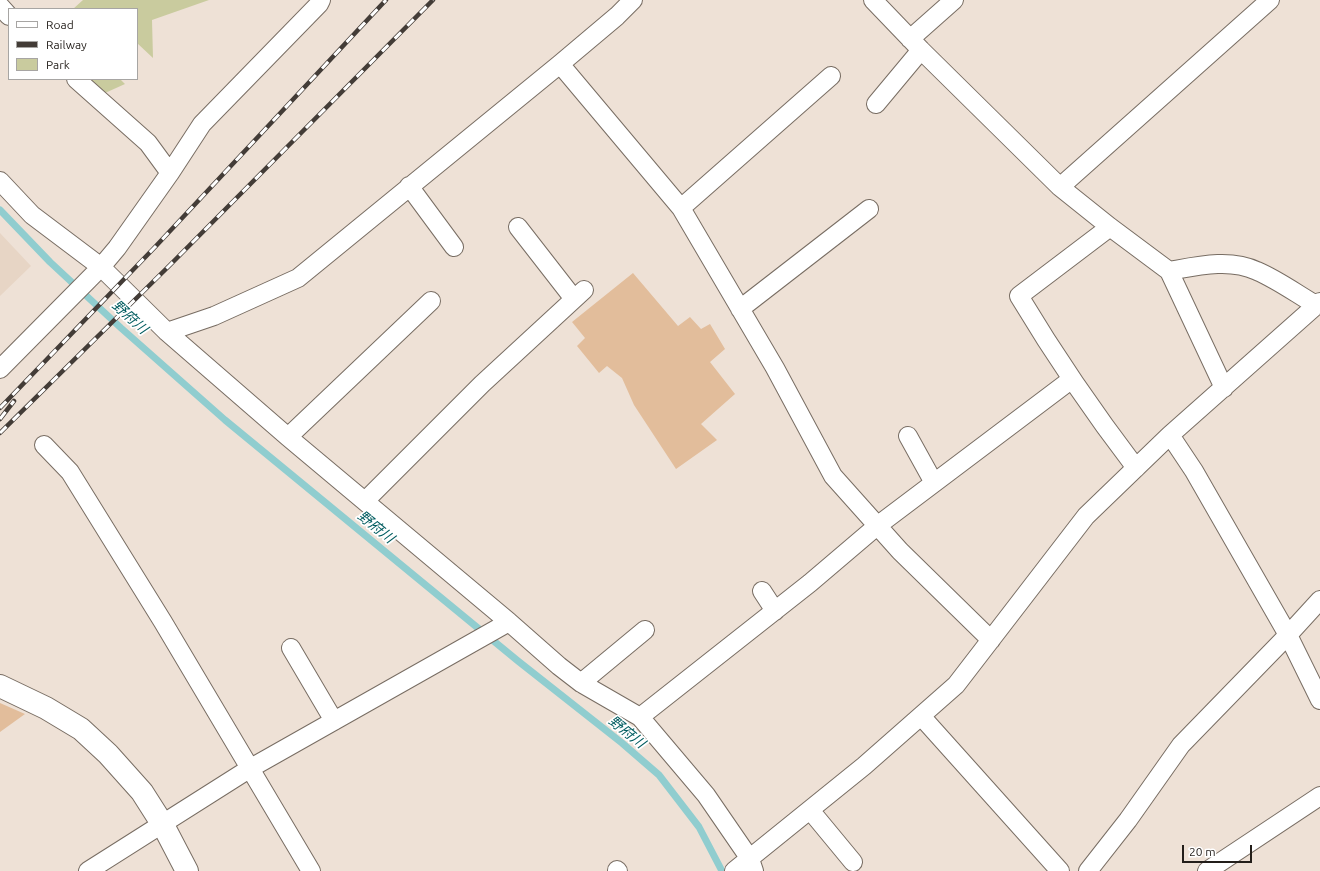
<!DOCTYPE html>
<meta charset="utf-8">
<style>
body{margin:0}
#map{position:relative;width:1320px;height:871px;overflow:hidden;background:#eee1d6;font-family:Ubuntu,sans-serif}
canvas{display:block}
.legend{position:absolute;left:8px;top:8px;width:130px;height:72px;box-sizing:border-box;background:#fff;border:1px solid #a7a5a3;margin:0;padding:5px 7px;list-style:none;font-size:12px;color:#231e1a}
.legend li{display:flex;align-items:center;gap:8px;height:20px}
.legend b{width:20px;border:1px solid #a7a5a3}
.scale{position:absolute;left:1182px;top:845px;width:70px;height:18px;box-sizing:border-box;border:2px solid #231e1a;border-top:0;padding-left:5px;font-size:12px;line-height:14px;white-space:nowrap;color:#231e1a;-webkit-text-stroke:3px #fff;paint-order:stroke}
</style>
<div id="map">
<canvas width="1320" height="871"></canvas>
<ul class="legend">
<li><b style="height:5px;background:#fff"></b>Road</li>
<li><b style="height:5px;background:#433c37"></b>Railway</li>
<li><b style="height:11px;background:#c9cb9e"></b>Park</li>
</ul>
<div class="scale">20 m</div>
</div>
<script>
const ctx = document.querySelector('canvas').getContext('2d');
ctx.lineJoin = 'round';
function fill(path, color) { ctx.fillStyle = color; ctx.fill(path, 'evenodd'); }
function stroke(path, color, width, dash) { ctx.strokeStyle = color; ctx.lineWidth = width; ctx.lineCap = dash ? 'butt' : 'round'; ctx.setLineDash(dash || []); ctx.stroke(path); }
function label(font, color, halo, rows, align = 'center') {
  ctx.font = font + ' Ubuntu,"Noto Sans JP",sans-serif'; ctx.lineWidth = 3.5; ctx.setLineDash([]); ctx.textBaseline = 'middle'; ctx.strokeStyle = halo; ctx.fillStyle = color; for (const [text, x, y, turn = 0] of rows) {
    ctx.save(); ctx.translate(x, y); ctx.rotate((+turn || 0) * Math.PI / 180); ctx.textAlign = isNaN(turn) ? turn : align; if (halo) ctx.strokeText(text, 0, 0); ctx.fillText(text, 0, 0); ctx.restore();
  }
}
const built = new Path2D(`
 M0 233 31 266 0 296Z`);
const green = new Path2D(`
 M83 0H209L152 20 153 58 137 43V9H73Z
 M90 79H120L125 84 105 93Z`);
const stream = new Path2D(`
 M0 210 50 262 121 328 225 420 518 661 622 743 659 775 699 827 722 871`);
const building = new Path2D(`
 M633 273 678 326 690 317 701 329 710 324 725 349 710 362 735 394 701 424 717 440 676 469 634 405 622 378 607 366 599 373 577 346 585 338 572 322Z
 M0 703 25 714 0 732Z`);
const minor = new Path2D(`
 M873 0 921 50 1060 187 1110 227 1169 271 1224 388
 M0 6 9 16
 M910 39 954 0
 M560 64 681 208 775 368 833 476 900 551 991 640
 M76 79 148 143 170 173
 M876 104 921 50
 M0 181 32 215 101 267 167 332 288 437 509 622 559 666 581 683 640 717 706 795 750 859 754 871
 M409 186 454 247
 M1060 187 1270 0
 M681 208 831 76
 M518 227 574 299
 M1110 227 1019 296C1055 356 1094 413 1136 468
 M1169 271C1197 266 1230 258 1257 271 1278 280 1297 294 1316 305
 M740 309 869 209
 M167 332 214 316 298 278 560 64 617 16 633 0
 M0 369 101 267 117 248 170 173 202 124 319 4 321 0
 M1170 435 1194 471 1288 635 1320 700
 M908 436 934 483
 M288 437 431 301
 M44 445 70 472 163 622 311 871
 M365 501 482 384 584 290
 M762 591 775 611
 M291 648 334 721
 M581 683 645 630
 M921 716 1060 871
 M640 717 810 583 877 526 1072 379
 M810 810 853 862
 M617 870 618 871
 M88 871 249 769 509 622
 M734 871 864 766 956 685 1086 516 1170 435 1320 302
 M1088 871 1128 820 1181 745 1288 635 1320 600
 M1207 871 1320 796`);
const secondary = new Path2D(`
 M0 686 46 708 81 729 108 754 142 792 163 825 187 871`);
const rail = new Path2D(`
 M0 408 156 246 386 0
 M0 419 14 401
 M0 433 170 265 433 0`);
const waterNames = [
 ["野府川",130,317,42],
 ["野府川",376,527,39],
 ["野府川",627,732,39]
];
fill(built, '#e7d5c5');
fill(green, '#c9cb9e');
stroke(stream, '#90cdcf', 7);
fill(building, '#e2bd9b');
stroke(minor, '#786d63', 20);
stroke(secondary, '#786d63', 24);
stroke(minor, '#fff', 18);
stroke(secondary, '#fff', 22);
stroke(rail, '#433c37', 4.5);
stroke(rail, '#fff', 3, [9]);
label('italic 14px', '#005c5f', '#fff', waterNames);
</script>
